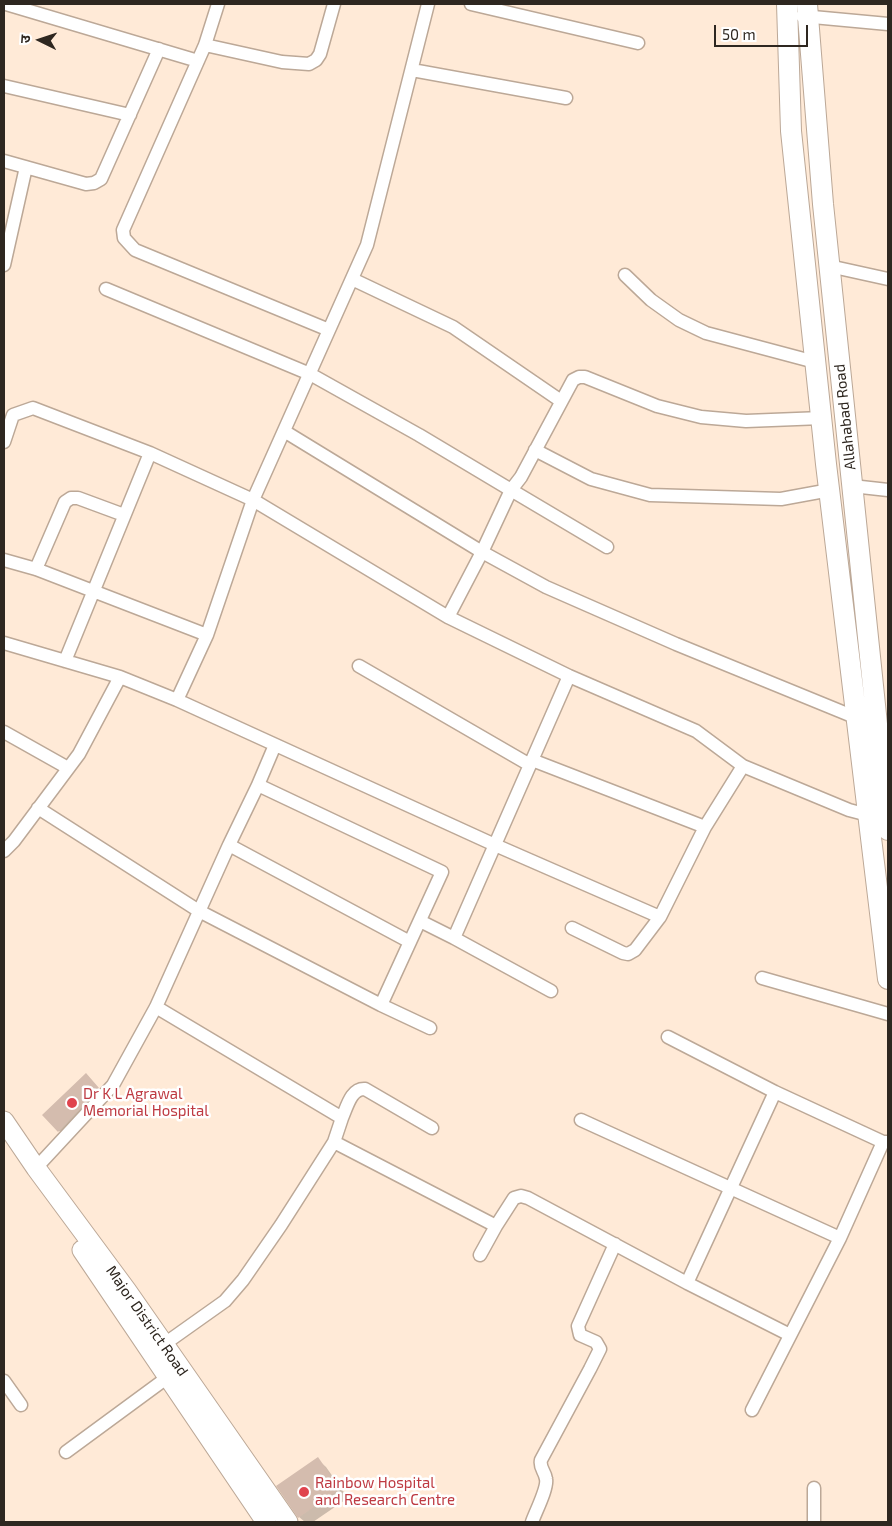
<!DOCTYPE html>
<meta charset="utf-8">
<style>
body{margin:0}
#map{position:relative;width:892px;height:1526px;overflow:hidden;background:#ffead7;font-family:"Exo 2","Noto Sans Devanagari",sans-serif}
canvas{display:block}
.frame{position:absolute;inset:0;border:5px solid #2e2720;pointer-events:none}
.north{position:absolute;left:15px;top:15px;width:50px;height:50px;-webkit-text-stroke:4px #fff;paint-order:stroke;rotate:274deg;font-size:14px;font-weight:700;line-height:20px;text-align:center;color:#2e2720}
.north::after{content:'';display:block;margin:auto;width:18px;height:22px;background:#2e2720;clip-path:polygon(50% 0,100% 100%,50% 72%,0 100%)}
.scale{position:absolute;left:714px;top:25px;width:94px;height:22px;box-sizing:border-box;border:2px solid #2e2720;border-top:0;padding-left:6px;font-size:15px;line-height:18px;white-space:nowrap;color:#2e2720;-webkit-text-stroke:4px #fff;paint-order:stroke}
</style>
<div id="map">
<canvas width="892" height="1526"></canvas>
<div class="frame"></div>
<div class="north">उ</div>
<div class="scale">50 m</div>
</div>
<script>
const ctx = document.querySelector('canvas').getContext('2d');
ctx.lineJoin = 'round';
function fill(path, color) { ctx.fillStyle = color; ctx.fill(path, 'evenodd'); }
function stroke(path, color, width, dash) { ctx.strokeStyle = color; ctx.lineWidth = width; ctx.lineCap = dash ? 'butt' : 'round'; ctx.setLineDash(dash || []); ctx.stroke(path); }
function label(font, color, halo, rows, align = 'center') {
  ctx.font = font + ' "Exo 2",sans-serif'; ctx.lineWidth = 5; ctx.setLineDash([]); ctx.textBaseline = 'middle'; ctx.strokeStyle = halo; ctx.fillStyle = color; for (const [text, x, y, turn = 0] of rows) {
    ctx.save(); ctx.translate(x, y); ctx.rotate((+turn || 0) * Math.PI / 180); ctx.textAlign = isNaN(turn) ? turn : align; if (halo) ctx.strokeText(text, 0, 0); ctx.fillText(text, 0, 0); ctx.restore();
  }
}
const shadow = new Path2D(`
 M85 1075 107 1098 68 1140 44 1115Z
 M317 1459 326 1467 348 1498 313 1522H305L299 1517Z`);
const building = new Path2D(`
 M86 1073 99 1088 58 1132 42 1115Z
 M318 1457 340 1489 298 1518 276 1486Z`);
const street = new Path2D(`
 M6 4 198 61
 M218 4 205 45 123 230 124 238 135 250 329 330
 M471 4 638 43
 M802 16 888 24
 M205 45 282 62 309 64 316 60 320 54 334 4
 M412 70 566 98
 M4 86 130 115
 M4 161 86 184 94 183 101 179 159 49
 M4 265 26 167
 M829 266 888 279
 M625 275 651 300 679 320 706 333 815 362
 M352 279 453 327 561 401
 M106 289 310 374 419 435 511 490 521 477 573 380 579 377H585L657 406 701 417 746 421 822 418
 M284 431 482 552 546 587 676 644 857 718
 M4 442 13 415 33 408 150 453 253 500 448 617 569 676 696 731 743 766
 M535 450 591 479 650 495 781 499 830 490
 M852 486 888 490
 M4 560 36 569 207 635
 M36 569 65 502 71 498H78L124 515
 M448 617 482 552 511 490 607 547
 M4 643 120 677 177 700 495 845 660 917
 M65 661 150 453
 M359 666 530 765
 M177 700 207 635 253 500 367 245 428 4
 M4 732 68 768
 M532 760 705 827
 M258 785 275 745
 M38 808 199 911 381 1005 430 1028
 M229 845 410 942
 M4 851 14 841 79 754 120 677
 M420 921 454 938
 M572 928 623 953 628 954 635 950 660 917 705 827 743 766 849 810 868 815H875
 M762 978 888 1014
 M551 991 454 938 569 676
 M156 1007 342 1118 334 1142 496 1226
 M668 1037 775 1092 883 1142
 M342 1118C347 1107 351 1088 365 1089L432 1128
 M581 1120 840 1238
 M36 1168 113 1085 156 1007 229 845 258 785 442 872 381 1005
 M480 1255 496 1226 514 1198 521 1196 528 1198 687 1283 790 1335
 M687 1283 775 1092
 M163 1345 225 1301 243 1280 281 1225 334 1142
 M4 1381 21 1405
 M752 1410 840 1238 883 1142H888
 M66 1452 168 1377
 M814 1488V1522
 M532 1522C535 1513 548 1488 546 1479 545 1471 539 1468 541 1460L590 1369 600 1349 596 1342 580 1335 578 1326 615 1244`);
const secondary = new Path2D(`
 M4 1121 36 1168 127 1291 288 1522
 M82 1250 266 1522`);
const primary = new Path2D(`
 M787 4 791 131 826 464 888 979
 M807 4 823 204 888 830`);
const markers = [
 [72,1103,6,"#e0444e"],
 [304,1492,6,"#e0444e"]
];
const streetNames = [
 ["Allahabad Road",845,417,-96],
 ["Major District Road",147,1321,55]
];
const healthNames = [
 ["Dr K L Agrawal",83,1094],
 ["Memorial Hospital",83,1111],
 ["Rainbow Hospital",315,1483],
 ["and Research Centre",315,1500]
];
fill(shadow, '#0003');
fill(building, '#d4bcae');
stroke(street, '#bca897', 15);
stroke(secondary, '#bca897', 21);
stroke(primary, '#bca897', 22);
stroke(street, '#fff', 12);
stroke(secondary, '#fff', 19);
stroke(primary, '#fff', 20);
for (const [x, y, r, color] of markers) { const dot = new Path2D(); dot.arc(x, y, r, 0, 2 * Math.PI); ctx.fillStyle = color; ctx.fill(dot); stroke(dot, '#fff', 2); }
label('15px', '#2e2720', '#fff', streetNames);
label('15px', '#be3a42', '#fff', healthNames, 'left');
</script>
